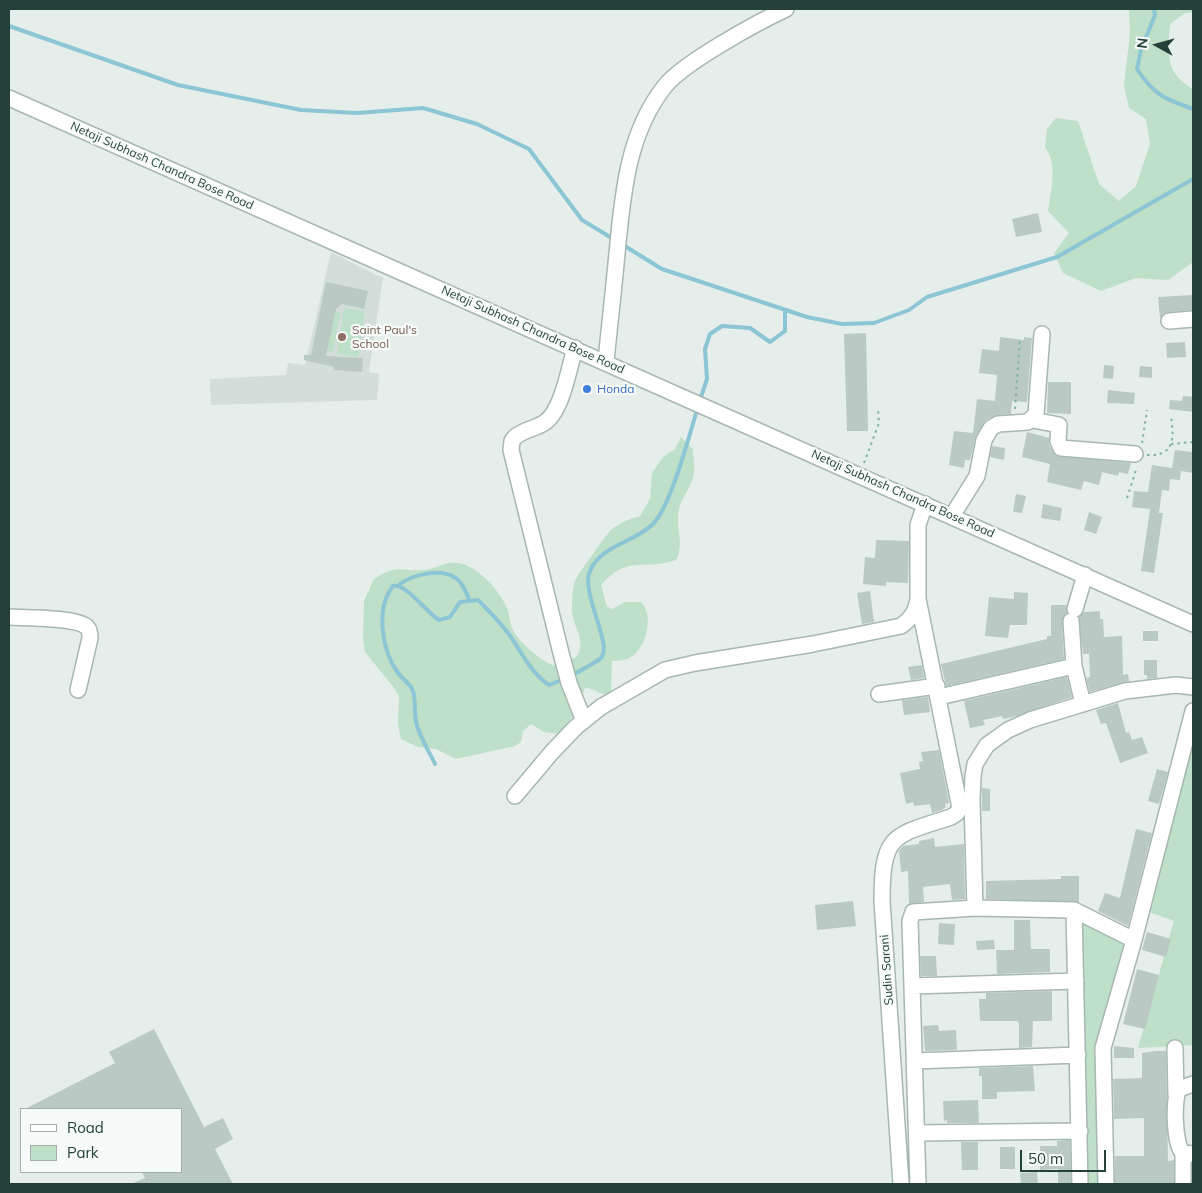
<!DOCTYPE html>
<html>
<head>
<meta charset="utf-8">
<style>
  body { margin:0 }
  #map { position:relative; width:1202px; height:1193px; overflow:hidden; background:#e5eeea; font-family:Mulish,sans-serif }
  canvas { display:block }
  .frame { position:absolute; inset:0; border:10px solid #23413a; pointer-events:none }
  .legend { position:absolute; left:20px; top:1108px; width:162px; height:65px; box-sizing:border-box; background:#f6faf8; border:1px solid #a2b0ac; margin:0; padding:6px 9px; list-style:none; font-size:15px; color:#23413a }
  .legend li { display:flex; align-items:center; gap:10px; height:25px }
  .legend b { width:25px; border:1px solid #a2b0ac }
  .north { position:absolute; left:1132px; top:20px; width:50px; height:50px; -webkit-text-stroke:4px #f6faf8; paint-order:stroke; rotate:277deg; font-size:14px; font-weight:700; line-height:20px; text-align:center; color:#23413a }
  .north::after { content:''; display:block; margin:auto; width:18px; height:22px; background:#23413a; clip-path:polygon(50% 0,100% 100%,50% 72%,0 100%) }
  .scale { position:absolute; left:1020px; top:1150px; width:86px; height:22px; box-sizing:border-box; border:2px solid #23413a; border-top:0; padding-left:6px; font-size:15px; line-height:18px; white-space:nowrap; color:#23413a; -webkit-text-stroke:4px #f6faf8; paint-order:stroke }
</style>
</head>
<body>
<div id="map">
<canvas width="1202" height="1193"></canvas>
<div class="frame"></div>
<ul class="legend">
<li><b style="height:6px;background:#fff"></b>Road</li>
<li><b style="height:14px;background:#bedfc8"></b>Park</li>
</ul>
<div class="north">N</div>
<div class="scale">50 m</div>
</div>
<script>
const ctx = document.querySelector('canvas').getContext('2d');
ctx.lineJoin = 'round';
function paint(path, color) { ctx.fillStyle = color; ctx.fill(path, 'evenodd'); }
function strokePath(path, color, width, dash) { ctx.strokeStyle = color; ctx.lineWidth = width; ctx.lineCap = dash ? 'butt' : 'round'; ctx.setLineDash(dash || []); ctx.stroke(path); }
function write(font, color, halo, rows, align = 'center') {
  ctx.font = font + ' Mulish,sans-serif'; ctx.lineWidth = 4.5; ctx.setLineDash([]); ctx.textBaseline = 'middle'; ctx.strokeStyle = halo; ctx.fillStyle = color; for (const [text, x, y, turn = 0] of rows) {
    ctx.save(); ctx.translate(x, y); ctx.rotate((+turn || 0) * Math.PI / 180); ctx.textAlign = isNaN(turn) ? turn : align; if (halo) ctx.strokeText(text, 0, 0); ctx.fillText(text, 0, 0); ctx.restore();
  }
}
paint(new Path2D(`
  M331 252 383 278 369 372 379 374 377 400 211 405 210 379 286 375 288 363 305 365Z`), '#d3deda');
paint(new Path2D(`
  M1129 9H1193V12L1185 13 1170 24C1167 53 1165 73 1193 89V262L1168 280 1136 278 1101 291 1063 273 1054 253 1069 233 1048 211C1051 191 1058 164 1045 147L1047 129 1056 118 1078 121 1099 184 1119 201 1136 186 1150 144 1146 119 1129 108 1124 86 1130 33Z
  M344 308 365 311 358 357 337 354Z
  M335 311 341 312 333 352 327 350Z
  M681 437 693 449C693 457 695 466 694 473 692 488 678 500 678 517 677 532 684 546 676 560 644 571 628 554 601 585L607 607 612 609 625 602H641C654 615 647 647 631 657 627 660 617 661 612 661L611 694C601 697 595 688 585 688L573 716 560 734 544 732 531 724 523 731 521 742 515 746 456 759 436 749 418 747 401 739 398 724 399 697 395 689 365 652 363 640 364 601 374 579C399 563 399 572 424 570 436 569 445 561 458 563 477 565 500 591 507 608 510 616 510 627 515 634 521 643 542 662 553 665 562 663 578 661 580 649 583 636 573 625 572 612 572 603 572 590 575 581 576 577 608 532 612 529 621 522 630 519 640 516L650 499 652 473 663 457 675 449Z
  M1193 744V1045L1138 1048 1174 921 1149 912Z
  M1074 910 1134 940 1103 1048 1106 1184H1080Z`), '#bedfc8');
strokePath(new Path2D(`
  M1154 9 1155 15 1141 50 1137 69C1154 95 1165 99 1193 109
  M9 26 178 85 301 110 357 113 423 108 477 124 529 149 582 220 615 240
  M623 245 662 269 807 317 842 324 874 323 909 310 927 297 1057 257 1193 179
  M700 400 707 379 705 349 710 334 722 326 750 328 770 342 785 331V310
  M399 585C411 575 439 568 454 577 462 581 466 592 469 599
  M570 676C580 671 591 665 600 659 615 647 580 594 590 571 601 545 634 543 653 524 672 504 689 435 698 407
  M435 764C429 751 419 736 416 722 414 712 416 701 413 691 410 683 403 680 398 673 382 651 375 609 393 586 406 583 426 612 439 620L450 617 460 602 478 600C488 610 499 621 508 633 522 652 529 671 549 685L564 679`), '#8cc5d4', 4);
paint(new Path2D(`
  M1038 213 1042 232 1016 237 1012 219Z
  M326 282 368 291 364 309 342 304 336 309 326 356 363 358 362 372 334 370V367L304 360V355H311Z
  M1192 295 1193 310 1168 312 1160 318 1158 297Z
  M866 333 868 431H847L844 334Z
  M1000 337 1024 340V337L1032 338 1027 402 1012 401 1011 414 997 415 986 420 976 436 970 460H965L964 468 949 465 954 431 973 433 977 399 995 401 997 375 979 373 982 349 999 351Z
  M1185 342 1186 357 1167 358 1166 343Z
  M1104 365 1114 366 1113 379 1103 378Z
  M1140 366 1152 367V378L1139 377Z
  M1048 382H1071V414L1047 413Z
  M1108 390 1135 393 1134 404 1107 403Z
  M1183 396 1193 397V412L1169 409 1170 400 1182 401Z
  M1027 432 1049 438V445L1056 456 1131 463 1128 474 1119 472 1118 476 1102 472 1099 485 1084 481 1081 490 1047 482 1050 464 1022 457Z
  M992 446 1005 448 1004 460 990 457Z
  M1175 450 1193 452V473L1181 471 1180 480 1170 479 1169 491 1162 490 1159 513H1163L1154 573 1141 571 1150 509 1132 507 1134 491 1148 492 1152 465 1172 468Z
  M1016 494 1026 496 1022 513 1013 512Z
  M1043 504 1062 508 1060 521 1041 518Z
  M1089 512 1102 517 1096 534 1084 530Z
  M876 540 909 541 908 583 886 582V586L863 584 865 557 875 558Z
  M870 591 874 622 862 624 857 593Z
  M1014 592 1028 593 1027 625H1010L1008 638 985 636 989 597 1014 599Z
  M1051 605H1066L1067 613 1062 622 1064 659 946 686 941 664 1047 639V636H1051Z
  M1100 611V619H1103L1104 637 1122 636 1123 675 1128 674 1129 681 1090 692 1086 678 1090 677 1089 654H1083L1079 617 1084 612Z
  M1143 631H1158V641H1143Z
  M1144 660H1157V678L1147 679V675H1144Z
  M922 665 924 678 911 680 908 667Z
  M1067 677 1072 697 1017 716 1003 719 1002 716 983 720 985 725 970 728 964 701Z
  M928 697 930 712 904 715 902 700Z
  M1118 703 1126 733 1129 732 1132 740 1142 737 1148 753 1120 763 1106 723 1101 724 1096 710Z
  M939 750 949 803 945 804 946 807 942 810 932 813 930 804 914 806 913 802 906 804 900 773 920 769 919 762 923 761 921 752Z
  M1157 769 1168 772 1159 804 1148 801Z
  M982 788 990 789V811H982Z
  M1136 829 1152 833 1128 926 1098 911 1105 893 1120 898Z
  M934 838 935 847 964 844 965 899 952 900 950 884 923 887 924 902 909 904 908 871 901 872 899 851 903 846 919 844V841Z
  M1061 876H1079V902L986 899V881L1061 879Z
  M853 901 856 926 817 930 815 905Z
  M1014 920H1030L1031 949H1050V972L997 974 996 950H1014Z
  M939 923 955 924 954 945 938 944Z
  M1147 932 1171 939 1166 957 1142 950Z
  M994 940 995 949 977 950 976 941Z
  M920 956H936L937 976H921Z
  M1137 969 1159 975 1145 1029 1123 1024Z
  M1052 991V1021H1033L1032 1047 1019 1048V1023L1017 1021H980L979 999H986V993Z
  M938 1025 939 1031 956 1030 957 1050 925 1051 923 1026Z
  M154 1029 204 1127 223 1118 233 1139 215 1149 233 1184H131L145 1178 142 1172H181V1109H25L115 1063 109 1052Z
  M1114 1046 1134 1048V1058H1114Z
  M1156 1051H1166L1168 1161 1174 1160V1184H1115V1156H1144V1118L1114 1119 1113 1079 1142 1078V1053Z
  M1033 1066 1035 1091 997 1092V1099H982V1076H979V1068Z
  M978 1100 979 1123H947V1120L944 1121 943 1101Z
  M1070 1140 1071 1184H1058V1169L1040 1170V1146H1057V1141Z
  M961 1142H978V1170H962Z
  M1000 1147H1015V1169H1000Z
  M1037 1172 1038 1184H1021L1020 1173Z`), '#bac9c4');
const minor = new Path2D(`
  M9 98 1193 624
  M1169 321 1193 319
  M575 348C569 368 562 412 544 423 534 429 523 430 515 437L512 441 511 450 561 653 569 683 584 721
  M606 362C609 329 613 296 616 264 622 203 625 136 665 86 683 63 758 22 786 9
  M1033 420 1059 425 1058 441 1061 448 1135 454
  M952 516 977 476 984 440 991 428 998 424 1028 422 1036 414 1042 334
  M1075 609 1085 575
  M9 617C25 618 76 617 87 627 90 630 90 634 90 638L78 690
  M1071 621 1074 666 1083 704
  M879 694 937 686
  M939 697 1074 666
  M515 796 552 752 576 727 601 707 665 670 695 663 813 644 901 626C912 618 916 611 918 599
  M975 908 972 800 973 776 975 764 987 745 1008 730 1030 720 1125 691 1176 685 1193 687
  M1074 910 1080 1184
  M912 986 1076 981
  M1175 1048 1176 1095
  M915 1061 1078 1055
  M1193 1084 1179 1089C1173 1099 1174 1145 1183 1153L1193 1154
  M917 1133 1080 1131
  M901 1184 882 901C882 833 893 836 951 817L957 813 960 808 918 599V525L925 504
  M918 1184 910 921 913 912 975 908 1074 910 1134 940
  M1106 1184 1103 1048 1134 940 1193 711
  M1183 1184V1153`);
strokePath(minor, '#a7b7b2', 18);
strokePath(new Path2D(`
  M1015 409 1020 338
  M1142 443 1147 410
  M1171 444 1193 442
  M1147 455H1158L1169 449 1173 436 1171 415
  M864 463 879 423 878 408
  M1127 498 1137 467`), '#85b2a6', 2, [2.5, 4]);
strokePath(minor, '#fff', 15);
for (const [x, y, r, color] of [
  [342,337,5,"#8d6e63"],
  [587,389,5,"#3f7fe0"]
]) { const dot = new Path2D(); dot.arc(x, y, r, 0, 2 * Math.PI); ctx.fillStyle = color; ctx.fill(dot); strokePath(dot, '#f6faf8', 2); }
write('12px', '#23413a', '#f6faf8', [
  ["Netaji Subhash Chandra Bose Road",162,166,24],
  ["Netaji Subhash Chandra Bose Road",533,330,24],
  ["Netaji Subhash Chandra Bose Road",903,494,24],
  ["Sudin Sarani",887,970,-94]
]);
write('12px', '#785e54', '#f6faf8', [
  ["Saint Paul's",352,330],
  ["School",352,344]
], 'left');
write('12px', '#366cbe', '#f6faf8', [
  ["Honda",597,389]
], 'left');
</script>
</body>
</html>
